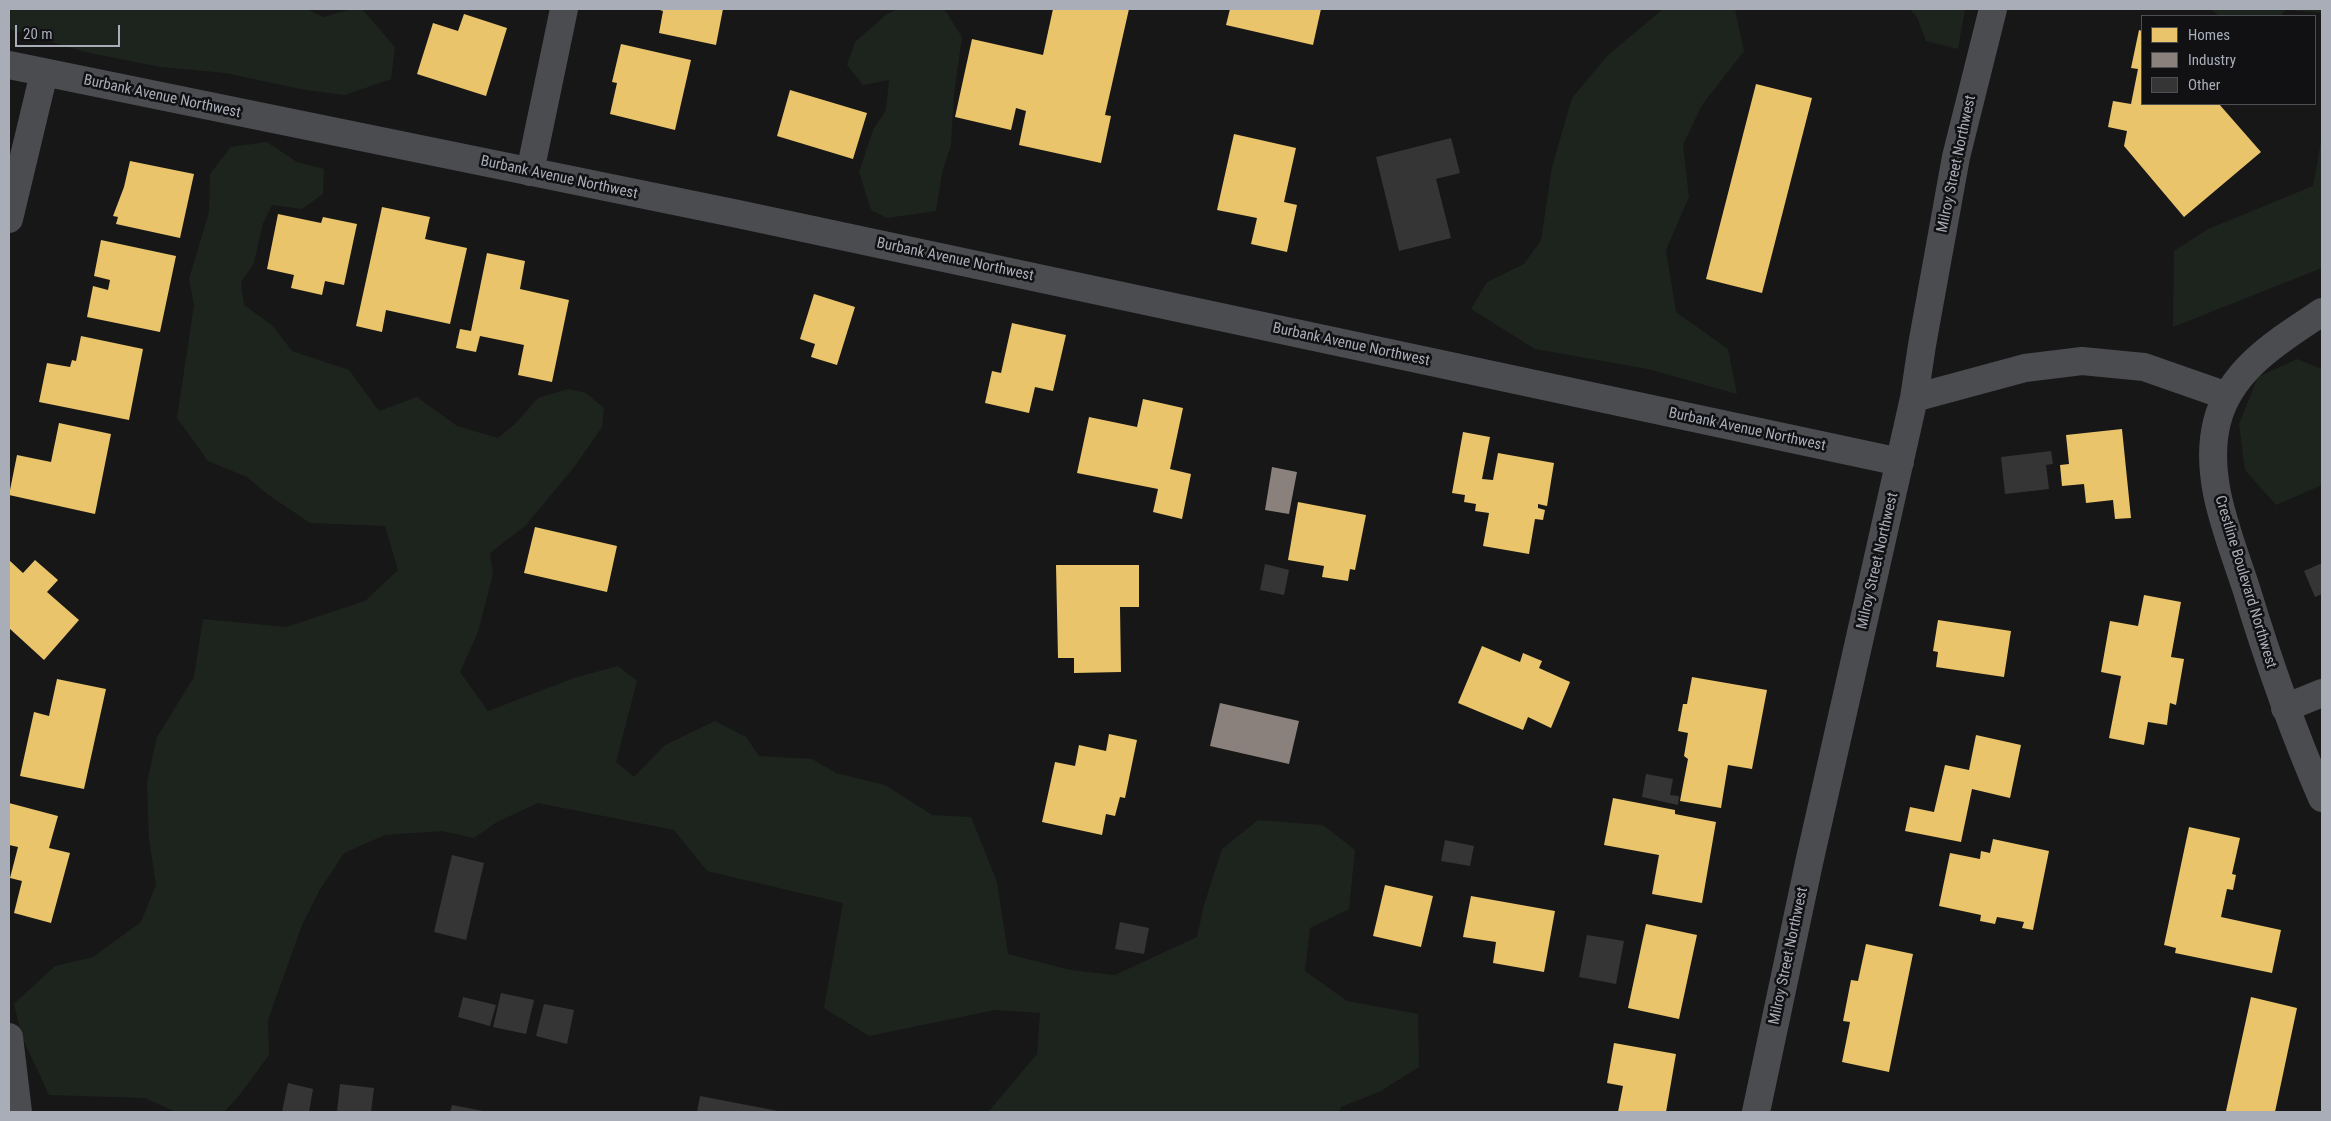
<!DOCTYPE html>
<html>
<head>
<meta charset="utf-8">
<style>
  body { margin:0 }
  #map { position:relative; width:2331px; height:1121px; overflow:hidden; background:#171717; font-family:"Roboto Condensed",sans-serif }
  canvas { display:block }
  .frame { position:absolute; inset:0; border:10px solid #a8adb8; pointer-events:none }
  .legend { position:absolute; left:2141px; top:15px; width:175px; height:90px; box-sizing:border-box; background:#111113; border:1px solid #4d4f55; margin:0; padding:6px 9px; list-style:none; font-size:15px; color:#a8adb8 }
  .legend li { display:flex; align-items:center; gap:10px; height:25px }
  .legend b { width:25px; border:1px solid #4d4f55 }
  .scale { position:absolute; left:15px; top:25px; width:105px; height:22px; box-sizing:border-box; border:2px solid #a8adb8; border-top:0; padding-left:6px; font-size:15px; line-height:18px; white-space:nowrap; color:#a8adb8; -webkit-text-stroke:4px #111113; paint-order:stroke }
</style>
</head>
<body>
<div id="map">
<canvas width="2331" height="1121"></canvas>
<div class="frame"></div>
<ul class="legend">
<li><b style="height:14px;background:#e9c46a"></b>Homes</li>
<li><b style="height:14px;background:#8a817c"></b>Industry</li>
<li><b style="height:14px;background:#353536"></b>Other</li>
</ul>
<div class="scale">20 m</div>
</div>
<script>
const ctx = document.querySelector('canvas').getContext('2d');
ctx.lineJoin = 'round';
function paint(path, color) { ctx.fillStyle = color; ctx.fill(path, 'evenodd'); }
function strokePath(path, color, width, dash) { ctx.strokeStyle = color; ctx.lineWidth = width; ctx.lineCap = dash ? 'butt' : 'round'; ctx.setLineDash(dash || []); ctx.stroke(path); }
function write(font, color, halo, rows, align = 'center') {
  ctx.font = font + ' "Roboto Condensed",sans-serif'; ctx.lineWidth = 5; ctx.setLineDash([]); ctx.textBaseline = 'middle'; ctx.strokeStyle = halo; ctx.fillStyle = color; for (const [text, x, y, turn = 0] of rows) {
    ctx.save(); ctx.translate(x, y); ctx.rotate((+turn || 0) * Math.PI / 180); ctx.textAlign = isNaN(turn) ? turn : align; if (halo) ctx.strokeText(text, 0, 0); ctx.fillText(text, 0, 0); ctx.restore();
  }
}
paint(new Path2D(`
  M9 9H307L323 17 352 9H362L395 47 391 79 345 95 305 90 225 73 160 67 85 52 9 29Z
  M898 9H942L947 13 962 37 954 94 951 145 942 173 936 211 887 218 871 210 859 172 873 130 886 110 889 80 863 85 847 65 855 42 887 14Z
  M1663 9H1735L1744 51 1702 105 1683 145 1689 197 1666 250 1676 312 1728 349 1737 394 1648 369 1535 349 1471 309 1487 282 1524 264 1541 240 1552 167 1572 98 1608 55Z
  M1910 9H1965L1958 49 1926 41 1917 17Z
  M2211 9H2322V13L2286 10 2280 16H2219Z
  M2322 136V268L2173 327 2174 251 2208 229 2313 186Z
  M267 142 297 162 324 169 323 194 302 209 272 205 263 223 254 263 241 282 244 305 272 325 292 351 349 370 379 411 417 397 457 426 498 438 515 424 538 398 568 389 586 393 604 408 602 427 575 466 525 526 490 553 493 574 478 632 460 672 488 711 574 678 618 666 637 681 616 762 634 777 665 745 715 721 746 737 759 756 812 759 836 773 885 785 932 815 971 817 997 882 1008 954 1070 970 1115 975 1197 937 1204 905 1222 849 1258 820 1323 825 1355 850 1349 909 1310 928 1305 971 1347 1001 1418 1014 1419 1067 1381 1091 1341 1107 1339 1112H988L1037 1054 1040 1013 995 1010 869 1036 824 1008 843 903 707 871 674 830 538 803 497 822 474 838 442 831 385 835 344 853 319 891 302 925 268 1020 269 1055 238 1097 224 1112H176L145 1098 49 1095 22 1037 14 1004 55 966 93 957 141 922 156 885 149 839 147 782 157 737 194 677 203 619 286 627 365 601 398 570 385 526 310 523 270 496 247 477 208 461 177 418 194 305 189 279 209 212 210 174 231 147Z
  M2297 359 2322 369V485L2276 505 2245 470 2239 424 2258 377Z`), '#1d241e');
paint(new Path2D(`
  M656 9H723L716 45 659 33 663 11Z
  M1053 9H1129L1105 115 1111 116 1101 163 1019 145 1026 111 1016 108 1011 130 955 117 972 39 1043 55Z
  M1230 9H1321L1313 45 1226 25Z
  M464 14 507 28 486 96 417 74 433 23 458 31Z
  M2139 30 2142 31V104H2219L2261 152 2184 217 2124 146 2127 131 2108 127 2113 101 2131 104 2138 69 2131 68Z
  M621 44 691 60 675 130 610 114 617 83 612 82Z
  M1756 84 1812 98 1762 293 1706 279Z
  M790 90 867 113 853 159 777 136Z
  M1234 134 1296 148 1284 202 1297 205 1287 252 1251 244 1257 218 1217 210Z
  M130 161 194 174 180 238 116 224 118 217 113 216 124 187Z
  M382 207 430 217 425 239 467 248 450 324 386 310 382 332 356 326Z
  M278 214 321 223 323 217 357 224 344 285 325 281 322 295 291 288 294 275 267 269Z
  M101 240 176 256 160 332 87 317 93 286 108 290 110 280 94 276Z
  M487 253 525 261 520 289 569 300 552 382 518 375 524 345 480 336 476 352 456 348 460 329 471 331Z
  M814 294 855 307 837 365 811 357 815 344 800 339Z
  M1012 323 1066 335 1053 391 1035 387 1029 413 985 403 992 371 1001 373Z
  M81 336 143 349 129 420 39 402 47 363 70 367 72 360 76 361Z
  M1143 399 1183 408 1170 469 1191 474 1182 519 1153 512 1158 489 1077 473 1089 417 1137 427Z
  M59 423 111 434 95 514 9 495 17 455 51 462Z
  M2122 429 2131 518 2115 519 2113 500 2086 503 2084 484 2062 486 2060 465 2069 464 2066 435Z
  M1463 432 1490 437 1482 479 1493 480 1498 453 1554 463 1547 506 1538 504V508L1545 510 1543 520 1535 519 1529 554 1483 546 1489 513 1475 511 1476 504 1464 502 1465 495 1452 493Z
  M1298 502 1366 515 1355 570 1350 569 1348 581 1322 577 1324 566 1288 560Z
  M535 527 617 546 607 592 524 573Z
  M9 560 23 573 35 560 58 580 47 592 79 620 44 660 9 628Z
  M1056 565H1139V607H1120L1121 672 1074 673V658H1058Z
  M2144 595 2181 602 2171 657 2184 659 2176 705 2170 703 2167 725 2148 722 2144 745 2109 738 2121 676 2101 672 2110 621 2138 626Z
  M1938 620 2011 631 2004 677 1936 667 1938 652 1933 651Z
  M1482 646 1520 662 1523 653 1542 661 1539 668 1570 682 1551 728 1528 717 1523 730 1458 703Z
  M1692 677 1767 690 1752 769 1728 765 1721 808 1680 801 1688 759 1684 756 1688 733 1678 731 1683 704H1687Z
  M57 679 106 689 84 789 20 776 34 712 49 716Z
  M1109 734 1137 740 1125 798 1120 797 1115 816 1106 814 1102 835 1042 822 1055 762 1075 766 1079 745 1106 751Z
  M1976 735 2021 745 2010 798 1972 789 1961 842 1905 831 1910 807 1934 812 1945 765 1969 770Z
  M1613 798 1675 810V814L1716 822 1702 903 1652 894 1659 855 1604 845Z
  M9 803 58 816 49 848 70 853 51 923 14 913 22 881 10 878 18 847 9 845Z
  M2189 827 2240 838 2232 874 2236 875 2233 890 2227 889 2221 917 2281 930 2272 973 2175 953 2176 948 2164 945Z
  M1993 839 2049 851 2033 930 2022 928 2024 922 1997 917 1995 924 1980 921 1981 915 1939 906 1950 853 1980 859 1981 851 1990 853Z
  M1385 885 1433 896 1421 947 1373 936Z
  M1471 896 1555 911 1544 972 1493 963 1496 942 1463 937Z
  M1646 924 1697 935 1679 1019 1628 1008Z
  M1866 944 1913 954 1889 1072 1842 1062 1850 1022 1843 1021 1851 980 1858 981Z
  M2251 997 2297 1008 2275 1112 2226 1111Z
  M1614 1043 1676 1054 1666 1112H1618L1623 1086 1607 1083Z`), '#e9c46a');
paint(new Path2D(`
  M1272 467 1297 472 1289 514 1265 510Z
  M1220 703 1299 721 1289 764 1210 746Z`), '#8a817c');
paint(new Path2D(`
  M1451 138 1460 173 1436 179 1451 238 1399 251 1376 157Z
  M2051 451 2053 464 2046 465 2049 489 2005 494 2001 457Z
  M2322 563V594L2315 597 2304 571Z
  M1265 564 1289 570 1284 595 1260 590Z
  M1646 774 1673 779 1670 795 1679 796 1678 805 1642 797Z
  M1445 840 1474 846 1470 866 1441 861Z
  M452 855 484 863 466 940 434 932Z
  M1120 922 1149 928 1144 954 1115 949Z
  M1587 935 1624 941 1616 984 1579 977Z
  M501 993 534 1000 526 1034 493 1027Z
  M463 997 496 1005 490 1026 458 1017Z
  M544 1004 574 1010 567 1044 536 1036Z
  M288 1083 313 1089 309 1112H282Z
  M340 1084 374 1088 371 1112H337Z
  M700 1096 778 1111V1112H697Z
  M452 1105 483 1111 482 1112H450Z`), '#353536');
strokePath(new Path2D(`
  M9 65 738 214 1900 462
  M530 172 564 9
  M9 219 44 73
  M2322 312C2280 340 2230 369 2217 422 2203 477 2229 536 2246 588 2268 660 2292 729 2322 798
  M1914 398 2025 368 2082 361 2144 367 2227 396
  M2285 708 2322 693
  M9 1037 18 1112
  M1756 1112 1809 863 1914 398 1922 345 1956 157 1993 9`), '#4b4c50', 28);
write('15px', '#a8adb8', '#111113', [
  ["Burbank Avenue Northwest",162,97,12],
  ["Milroy Street Northwest",1957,164,-78],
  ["Burbank Avenue Northwest",559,178,12],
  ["Burbank Avenue Northwest",955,260,12],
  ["Burbank Avenue Northwest",1351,345,12],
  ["Burbank Avenue Northwest",1747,430,12],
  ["Milroy Street Northwest",1878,561,-77],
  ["Crestline Boulevard Northwest",2245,582,73],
  ["Milroy Street Northwest",1789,956,-78]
]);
</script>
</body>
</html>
